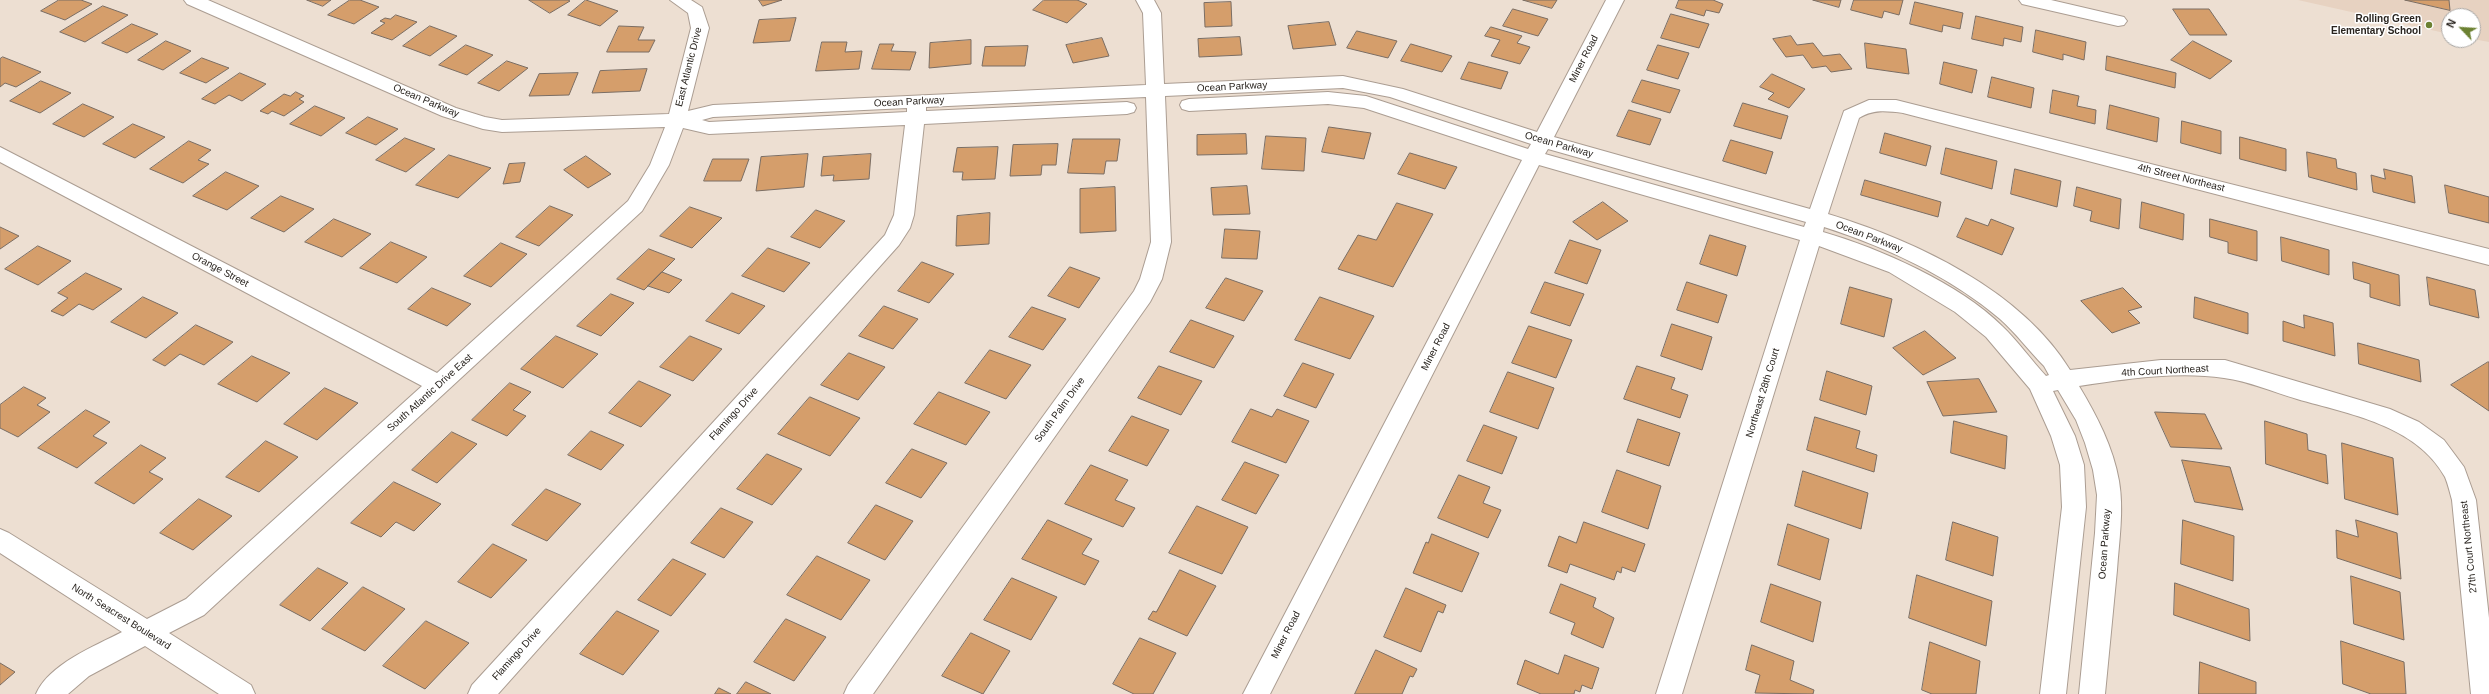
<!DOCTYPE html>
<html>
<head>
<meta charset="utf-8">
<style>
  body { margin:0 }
  #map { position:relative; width:2489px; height:694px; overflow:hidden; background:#eddfd2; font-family:Arial,sans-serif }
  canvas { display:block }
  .north { position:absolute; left:2441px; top:8px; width:40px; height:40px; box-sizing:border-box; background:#fff; border:1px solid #a9a7a5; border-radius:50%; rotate:295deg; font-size:11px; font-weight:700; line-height:16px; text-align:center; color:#29241f }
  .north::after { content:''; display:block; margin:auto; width:14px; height:18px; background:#6c8132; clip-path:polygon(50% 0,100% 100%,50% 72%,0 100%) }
</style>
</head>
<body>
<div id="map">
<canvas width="2489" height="694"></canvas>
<div class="north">N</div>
</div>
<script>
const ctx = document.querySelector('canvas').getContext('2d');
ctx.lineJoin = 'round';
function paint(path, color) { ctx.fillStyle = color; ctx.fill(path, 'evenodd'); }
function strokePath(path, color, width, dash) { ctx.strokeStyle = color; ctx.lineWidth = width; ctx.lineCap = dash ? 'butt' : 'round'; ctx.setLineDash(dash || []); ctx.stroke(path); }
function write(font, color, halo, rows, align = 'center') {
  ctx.font = font + ' Arial,sans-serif'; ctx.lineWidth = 3; ctx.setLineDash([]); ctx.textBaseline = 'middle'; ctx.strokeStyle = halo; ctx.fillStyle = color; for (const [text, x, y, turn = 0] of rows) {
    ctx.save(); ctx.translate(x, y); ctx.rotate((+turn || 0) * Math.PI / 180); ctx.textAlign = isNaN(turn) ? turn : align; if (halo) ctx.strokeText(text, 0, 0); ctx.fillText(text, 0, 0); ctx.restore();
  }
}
paint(new Path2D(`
  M2298 0H2489V42L2473 39V16H2449V34Z`), '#e7d2c1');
const building = new Path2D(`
  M59 0H81L92 4 65 20 41 11Z
  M307 0H331L323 6Z
  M350 0H360L379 7 354 24 328 15Z
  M529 0H568L570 1 550 13Z
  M586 0 618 11 600 26 568 15Z
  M759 0H782L763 6Z
  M1044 0H1077L1087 4 1067 23 1033 10Z
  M1523 0H1557L1552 8Z
  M1679 0H1713L1723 4 1719 13 1706 10 1704 16 1676 8Z
  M1813 0H1841L1839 7Z
  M1854 0H1903L1899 15 1884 11 1882 18 1851 10Z
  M2405 0H2449L2450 10Z
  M1231 2 1232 26 1205 27 1204 3Z
  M1915 2 1963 13 1960 29 1943 25 1942 32 1910 24Z
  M103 6 128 15 85 42 60 32Z
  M1513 9 1548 19 1538 36 1503 26Z
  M2173 9H2209L2227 35H2190Z
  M1671 14 1709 24 1699 48 1661 38Z
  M396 15 417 22 392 40 371 33 385 23 380 21 385 18 390 19Z
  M1976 16 2023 27 2021 42 2004 38 2003 46 1972 39Z
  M796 18 790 41 753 43 759 20Z
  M1329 22 1336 45 1293 49 1288 26Z
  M132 24 158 34 127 53 102 43Z
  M430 26 457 36 430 56 403 46Z
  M619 26 644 27 638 40H655L649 52H607Z
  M1491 27 1522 36 1517 43 1530 47 1520 64 1491 56 1500 40 1485 36Z
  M2036 30 2086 42 2084 60 2063 54V60L2033 52Z
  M1357 31 1397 41 1388 58 1347 48Z
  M1791 36 1797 45 1813 43 1823 56 1840 54 1852 69 1831 72 1826 66 1812 68 1803 55 1786 57 1773 39Z
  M1240 37 1242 55 1199 57 1198 39Z
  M1102 38 1109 56 1073 63 1066 45Z
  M971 40V64L929 68 930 43Z
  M166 41 191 51 163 70 138 60Z
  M2193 41 2232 61 2210 79 2171 60Z
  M822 42H847L845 52 862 51 859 69 816 71Z
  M1865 43 1906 49 1909 74 1867 68Z
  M880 44H894L891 51 916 52 910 70 872 69Z
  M1411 44 1452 56 1442 72 1401 61Z
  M466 45 493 55 467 75 439 65Z
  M1658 45 1689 53 1678 79 1647 70Z
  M1028 46 1025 66H982L985 47Z
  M2107 56 2176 73 2175 88 2106 70Z
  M3 57 41 72 16 87 5 83 0 87V59Z
  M202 58 229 68 206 83 180 73Z
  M507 61 528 68 499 91 478 83Z
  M1469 62 1508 72 1501 89 1461 79Z
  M1944 62 1977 70 1972 93 1940 84Z
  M647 69 640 91 592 93 600 71Z
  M240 73 266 84 242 101 229 95 215 104 202 99Z
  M578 73 569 95 529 96 539 74Z
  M1772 74 1805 89 1789 108 1768 99 1774 93 1760 87Z
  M1992 77 2034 88 2031 108 1988 97Z
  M1642 80 1680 90 1670 113 1632 102Z
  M41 81 71 93 40 113 10 101Z
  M2053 90 2079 96 2077 106 2096 110 2095 124 2050 113Z
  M296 92 304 96 299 99 304 102 284 116 272 111 268 114 260 111 284 94 290 96Z
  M1743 103 1788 116 1781 139 1734 126Z
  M83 104 114 117 84 137 53 124Z
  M2110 105 2159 118 2157 142 2107 129Z
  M315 106 345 118 321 136 290 124Z
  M1629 110 1661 119 1650 145 1617 136Z
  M368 117 398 129 376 145 346 133Z
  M2182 121 2221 131V154L2181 143Z
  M133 124 165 137 135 158 103 144Z
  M1329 127 1371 133 1364 159 1322 152Z
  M1885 133 1931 146 1926 166 1880 153Z
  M1246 134 1247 154 1197 155V135Z
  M1266 136 1306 138 1304 171 1262 169Z
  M2240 137 2286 149V171L2240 159Z
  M405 138 435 149 406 172 376 160Z
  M1073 139H1120L1117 161H1106L1104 174 1068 173Z
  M1731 140 1773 152 1766 174 1723 161Z
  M189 141 211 150 198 160 209 164 183 183 150 169Z
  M1058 144 1056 165H1042L1041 175 1010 176 1013 145Z
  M998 147 995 179 962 180 963 172H953L957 148Z
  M1946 148 1997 161 1992 189 1941 174Z
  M2307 152 2336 159 2337 168 2356 173 2357 190 2309 177Z
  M1410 153 1457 167 1445 189 1398 174Z
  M808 154 804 187 756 191 761 157Z
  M871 154 869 179 833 181 834 175 821 176 823 157Z
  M449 155 491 168 458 198 416 185Z
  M586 156 611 174 588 188 564 170Z
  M713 159H749L741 181H704Z
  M525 163 520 182 503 184 509 164Z
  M2015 169 2061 181 2057 207 2011 194Z
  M2384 169 2412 176 2415 203 2373 192 2371 175 2385 179Z
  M226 172 259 186 227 210 193 196Z
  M1865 180 1941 202 1938 217 1861 195Z
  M2445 185 2489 197V223L2449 213Z
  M1247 186 1250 214 1213 215 1211 188Z
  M1115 187 1116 231 1080 233V189Z
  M2077 187 2121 199 2119 229 2090 221 2092 211 2074 206Z
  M281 196 314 209 284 232 251 218Z
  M1603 202 1628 221 1597 240 1573 222Z
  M2142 202 2184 214 2183 240 2140 228Z
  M1397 203 1433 214 1393 287 1338 269 1358 235 1376 240Z
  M550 206 573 215 539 246 516 237Z
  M690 207 722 218 692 248 660 236Z
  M816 210 845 221 820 248 791 237Z
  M990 213 989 244 956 246 957 216Z
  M1966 218 1988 226 1991 219 2014 228 2002 255 1957 237Z
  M334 219 371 234 342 257 305 242Z
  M2210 219 2257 231V261L2228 253V242L2210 237Z
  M0 227 19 236 0 249Z
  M1225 229 1260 231 1257 259 1222 258Z
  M1710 235 1746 246 1737 276 1700 264Z
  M2281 237 2329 250V275L2282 261Z
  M1570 240 1601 250 1587 284 1555 273Z
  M391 242 427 257 397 283 360 268Z
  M501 243 527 254 491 287 464 276Z
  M38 246 71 261 38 285 5 269Z
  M768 248 810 263 784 292 742 276Z
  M649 249 675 259 644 290 617 279Z
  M922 262 954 274 929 303 898 291Z
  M2353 262 2399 275 2400 306 2370 297V284L2354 279Z
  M1070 267 1100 278 1079 308 1048 296Z
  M662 272 682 280 669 293 648 286Z
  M86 273 122 289 93 310 79 304 63 316 51 311 68 298 58 293Z
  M2427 277 2475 290 2479 318 2430 305Z
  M1226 278 1263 291 1244 321 1206 308Z
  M1545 282 1584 294 1570 326 1531 313Z
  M1687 282 1727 295 1718 323 1677 310Z
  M1850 287 1892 299 1884 337 1841 324Z
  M432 288 471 304 447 326 408 309Z
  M2123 288 2142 307 2128 311 2140 323 2112 333 2081 301Z
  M732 293 765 306 739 334 706 321Z
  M611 294 634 303 601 336 577 326Z
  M143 297 178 313 146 338 111 322Z
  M1320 297 1374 316 1350 359 1295 340Z
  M2195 297 2248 313V334L2194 318Z
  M884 306 918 319 893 349 859 336Z
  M1032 307 1066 319 1043 350 1009 337Z
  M2304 315 2333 323 2335 356 2283 341V321L2304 328Z
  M1191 320 1234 336 1214 368 1170 352Z
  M1672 324 1712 337 1702 370 1661 356Z
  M196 325 233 342 204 365 180 354 165 366 153 360Z
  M1529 326 1572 340 1556 378 1512 363Z
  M1925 331 1956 358 1923 375 1893 348Z
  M556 336 598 354 563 388 521 369Z
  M690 336 722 349 693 381 660 367Z
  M2358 343 2419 360 2421 382 2359 364Z
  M990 350 1031 365 1006 399 965 383Z
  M849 353 885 367 858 400 821 385Z
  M252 356 290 373 257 402 218 384Z
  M2488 362H2489V411L2451 385Z
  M1303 363 1334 374 1316 408 1284 396Z
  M1159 366 1202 381 1181 415 1138 398Z
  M1637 366 1675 378 1671 389 1688 395 1680 418 1624 399Z
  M1827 371 1872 386 1866 415 1820 400Z
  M1508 372 1554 388 1538 429 1490 412Z
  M1979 379 1997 412 1943 416 1927 382Z
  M639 381 671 395 641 427 609 413Z
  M510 383 531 392 513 410 526 416 507 436 472 420Z
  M24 387 46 398 37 405 50 412 18 437 0 428V405Z
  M325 388 358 403 317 440 284 424Z
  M939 392 990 412 966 445 914 424Z
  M810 397 860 418 830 456 778 434Z
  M1251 409 1272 417 1277 409 1309 421 1286 463 1232 442Z
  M86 410 110 422 93 436 107 443 77 468 38 448Z
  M2155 412 2205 414 2222 449 2171 447Z
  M1132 416 1169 430 1147 466 1109 451Z
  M1815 417 1860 431 1856 448 1877 455 1874 472 1807 450Z
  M1638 419 1680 433 1669 466 1627 452Z
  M1954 421 2007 436 2005 469 1951 453Z
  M2265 421 2307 434 2308 450 2326 455 2328 484 2266 464Z
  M1484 425 1517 437 1502 474 1467 461Z
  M591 431 624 445 601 470 568 455Z
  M452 432 477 444 437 483 412 470Z
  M266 441 298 457 259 492 226 477Z
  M2342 443 2393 458 2398 515 2345 499Z
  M141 445 166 458 149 472 163 479 134 504 95 483Z
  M912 449 947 463 921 498 886 483Z
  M767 454 802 469 772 505 737 489Z
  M2182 460 2230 467 2243 510 2195 502Z
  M1245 462 1279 475 1256 514 1222 500Z
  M1091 465 1128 480 1115 500 1135 508 1123 527 1065 504Z
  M1617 470 1661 486 1648 529 1602 512Z
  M1803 471 1868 493 1861 529 1795 506Z
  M1459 475 1490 487 1483 503 1501 510 1488 538 1438 518Z
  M394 482 441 504 414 531 396 522 381 537 351 523Z
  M546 489 581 504 547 541 512 525Z
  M199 499 232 516 193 550 160 533Z
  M876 505 913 521 885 560 848 543Z
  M1197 506 1248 527 1222 574 1169 553Z
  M721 508 753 522 724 558 691 543Z
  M1048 520 1092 539 1082 554 1099 561 1085 585 1022 559Z
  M2183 520 2234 536 2233 581 2181 564Z
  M2356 520 2397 533 2401 579 2337 558 2336 530 2358 537Z
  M1584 522 1645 544 1635 572 1622 567 1621 573 1617 571 1614 580 1570 564 1567 573 1548 566 1559 536 1576 543Z
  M1953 522 1998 537 1993 576 1946 560Z
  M1788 524 1829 539 1820 580 1778 565Z
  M1432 534 1479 553 1462 592 1413 573 1426 542 1428 543Z
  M493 544 527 560 491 598 458 582Z
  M817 556 870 580 841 620 787 595Z
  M673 559 706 574 671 616 638 600Z
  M318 568 348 583 310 621 280 605Z
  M1180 570 1216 586 1187 636 1148 619 1153 611 1156 612Z
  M1917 575 1992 601 1986 646 1909 618Z
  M2351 576 2400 592 2404 640 2354 624Z
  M1012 578 1057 597 1031 640 984 620Z
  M2175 583 2249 609 2250 641 2174 615Z
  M1561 584 1596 598 1593 607 1614 618 1603 648 1571 634 1575 623 1550 613Z
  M1771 584 1821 602 1813 642 1761 622Z
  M363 587 405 609 365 651 322 629Z
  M1406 588 1446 605 1443 613 1438 611 1421 652 1384 637Z
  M617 611 659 631 623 675 580 654Z
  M786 619 826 637 794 681 754 662Z
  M426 621 469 643 425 689 383 666Z
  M971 633 1010 651 983 694 942 676Z
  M1140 638 1176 653 1153 694H1134L1113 684Z
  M2341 641 2404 662 2406 694H2371L2343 684Z
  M1930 642 1980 661 1976 694H1932L1922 690Z
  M1752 645 1794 661 1790 680 1814 690 1813 694 1755 693 1760 675 1746 670Z
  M1376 650 1417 669 1413 677 1410 676 1402 694H1355Z
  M1565 655 1599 668 1592 689 1582 685 1580 692 1575 690 1574 694H1541L1517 684 1525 660 1558 674Z
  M2200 662 2256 682V694H2199Z
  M0 663 15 672 0 685Z
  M746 682 771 694H737Z
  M719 688 731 694H715Z`);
paint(building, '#d59e6b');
strokePath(building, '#7a6d63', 1);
const minor = new Path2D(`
  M184 0H208L456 108 485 117 502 120 669 114 691 28 688 13 670 0H691L702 7 709 28 688 111 713 105 1146 85 1143 13 1136 0H1154L1161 13 1164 84 1343 76 1403 89 1537 132 1606 0H1624L1554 137 1810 209 1844 111 1869 100H1896L2489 249V265L1903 113C1887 111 1873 109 1859 118L1828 214C1916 241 2021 290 2070 370L2161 360H2225L2390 409 2419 422 2444 440 2464 467 2476 500 2489 618V694H2471L2452 500C2450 493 2448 484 2445 477 2416 425 2349 414 2297 399 2273 392 2248 381 2224 378 2177 371 2126 379 2079 386 2097 416 2113 447 2119 481 2124 510 2119 541 2117 570 2113 611 2109 653 2105 694H2079L2095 533 2097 495 2093 470 2085 443 2076 420 2058 390 2053 391 2075 436 2084 465 2086 507 2066 694H2040L2062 507 2060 465 2051 436 2030 389 1986 337 1955 312 1889 272 1819 246 1682 694H1656L1800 240 1539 165 1270 694H1243L1522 160 1364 108 1328 104 1189 111 1182 109 1180 105 1182 101 1189 99 1328 92 1366 96 1528 149 1531 144 1390 97 1343 88 1165 96 1171 242 1162 279 1150 302 873 694H844L848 685 1134 291 1140 279 1151 242 1146 97 926 107V111L1127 102 1134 104 1136 108 1134 112 1127 114 924 124 914 215 910 228 899 245 498 694H468L472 685 885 235 894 215 905 125 709 134 683 128 669 165 642 211 204 615 169 633 251 685 255 694H219L145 646 89 676 68 694H36C49 664 95 646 122 632L0 553V529L9 533 147 619 186 599 422 386 0 162V147L437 373 628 201 650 165 665 127 502 132 483 129 442 116 187 4ZM907 108V112L709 122 702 120 713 117ZM1548 149 1806 222 1804 227 1545 154ZM1824 227C1886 247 1951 277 2000 319 2016 333 2029 351 2044 366L2049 375 2046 376C2031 360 2018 341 2002 326 1960 284 1879 248 1823 232Z
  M2019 0H2051L2124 17 2127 21 2124 25 2118 26 2022 4Z`);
strokePath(minor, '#ab9d92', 2);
paint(minor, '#fff');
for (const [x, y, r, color] of [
  [2429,25,4,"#6c8132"]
]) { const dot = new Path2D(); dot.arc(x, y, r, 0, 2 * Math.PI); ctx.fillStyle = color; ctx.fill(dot); strokePath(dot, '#fff', 1.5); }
write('bold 10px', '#29241f', '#fff', [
  ["Rolling Green",2421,19],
  ["Elementary School",2421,31]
], 'right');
write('10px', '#29241f', '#fff', [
  ["Miner Road",1584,59,-63],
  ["East Atlantic Drive",689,67,-76],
  ["Ocean Parkway",1232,87,-3],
  ["Ocean Parkway",426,101,23],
  ["Ocean Parkway",909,102,-3],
  ["Ocean Parkway",1559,145,16],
  ["4th Street Northeast",2181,178,14],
  ["Ocean Parkway",1869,237,21],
  ["Orange Street",220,270,28],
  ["Miner Road",1436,347,-63],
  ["4th Court Northeast",2165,371,-3],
  ["South Atlantic Drive East",430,393,-42],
  ["Northeast 28th Court",1763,393,-73],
  ["South Palm Drive",1060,410,-54],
  ["Flamingo Drive",734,414,-48],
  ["Ocean Parkway",2105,544,-86],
  ["27th Court Northeast",2469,547,-96],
  ["North Seacrest Boulevard",121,617,32],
  ["Miner Road",1286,635,-63],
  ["Flamingo Drive",517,654,-48]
]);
</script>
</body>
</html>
